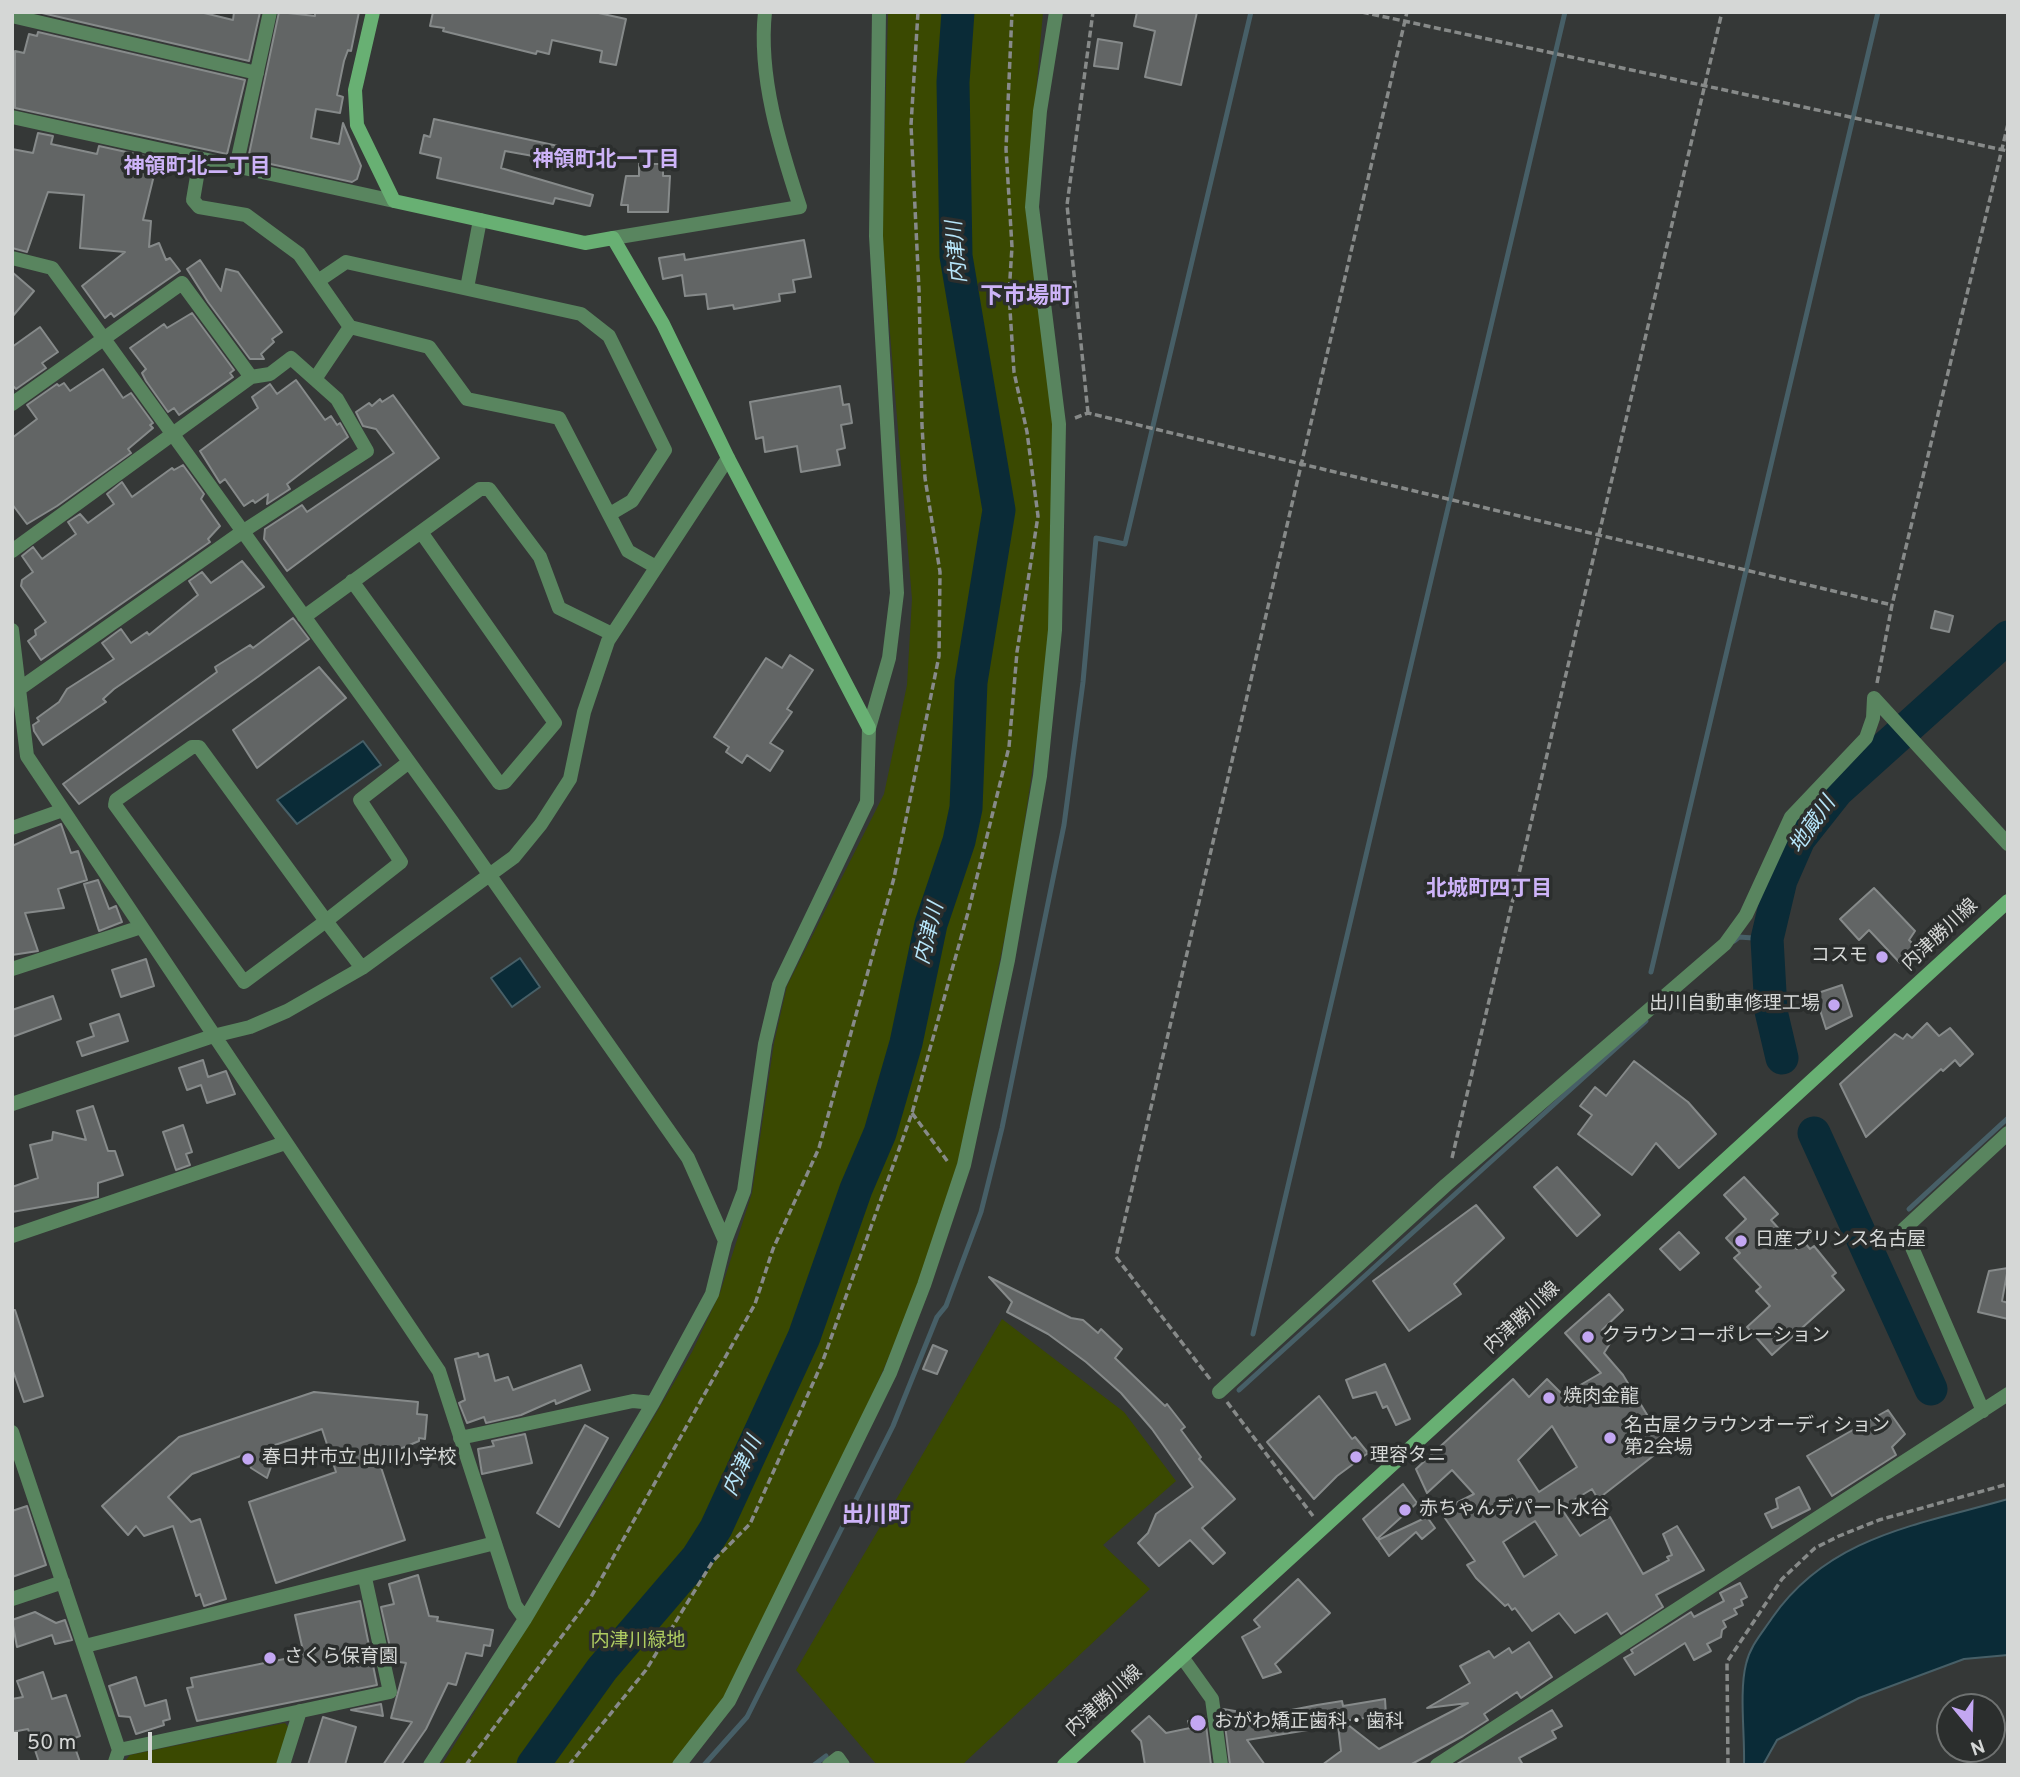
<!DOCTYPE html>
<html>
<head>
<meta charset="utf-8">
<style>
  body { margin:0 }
  #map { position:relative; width:2020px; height:1777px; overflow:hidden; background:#353837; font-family:Overpass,sans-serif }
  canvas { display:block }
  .frame { position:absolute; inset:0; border:14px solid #d5d7d6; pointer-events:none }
  .north { position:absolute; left:1936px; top:1693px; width:70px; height:70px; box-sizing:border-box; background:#2b2e2d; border:2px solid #6f7271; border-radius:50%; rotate:161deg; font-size:19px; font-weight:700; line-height:28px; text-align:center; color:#d5d7d6 }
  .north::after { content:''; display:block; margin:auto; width:24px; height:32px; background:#c3a7f2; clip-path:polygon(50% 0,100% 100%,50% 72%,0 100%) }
  .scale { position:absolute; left:14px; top:1732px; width:138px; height:32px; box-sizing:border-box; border:4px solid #d5d7d6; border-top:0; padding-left:9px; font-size:21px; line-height:24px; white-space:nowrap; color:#d5d7d6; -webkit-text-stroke:5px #2b2e2d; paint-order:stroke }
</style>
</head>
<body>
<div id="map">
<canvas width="2020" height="1777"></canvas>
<div class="frame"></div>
<div class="north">N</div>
<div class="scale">50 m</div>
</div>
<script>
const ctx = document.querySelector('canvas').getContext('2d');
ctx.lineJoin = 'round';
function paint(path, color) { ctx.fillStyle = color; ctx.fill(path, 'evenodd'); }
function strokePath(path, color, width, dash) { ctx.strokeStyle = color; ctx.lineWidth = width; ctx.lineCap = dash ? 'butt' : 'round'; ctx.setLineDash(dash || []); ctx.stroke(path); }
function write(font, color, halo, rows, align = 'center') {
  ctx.font = font + ' Overpass,"Noto Sans JP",sans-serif'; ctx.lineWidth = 7; ctx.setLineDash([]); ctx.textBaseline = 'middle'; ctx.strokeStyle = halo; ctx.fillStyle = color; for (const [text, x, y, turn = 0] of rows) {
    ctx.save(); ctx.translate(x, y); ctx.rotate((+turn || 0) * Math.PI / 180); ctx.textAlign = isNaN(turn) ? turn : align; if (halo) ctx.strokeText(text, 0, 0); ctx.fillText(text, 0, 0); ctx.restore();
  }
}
paint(new Path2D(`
  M888 12H1043L1026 210 1055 440 1050 612 1039 726 1014 892 958 1162 921 1283 857 1430 725 1697 672 1765H442L600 1509 692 1352 720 1293 752 1193 774 1043 787 986 884 794 907 685 912 599 882 236Z
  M1002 1319 1124 1412 1176 1481 1103 1545 1150 1589 962 1765H877L796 1670Z
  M285 1723 290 1729 277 1765H122L130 1755Z`), '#3a4901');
const water = new Path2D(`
  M363 741 381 765 297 824 277 800Z
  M520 958 540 987 512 1007 491 978Z
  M2008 1499V1655L1964 1659 1859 1698 1777 1740 1763 1765H1744C1745 1735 1739 1692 1746 1664 1750 1646 1762 1633 1772 1618 1829 1536 1918 1525 2008 1499Z`);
paint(water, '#0a2b37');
strokePath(water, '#475f67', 2);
strokePath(new Path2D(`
  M1734 941 1739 937 1767 939
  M1651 972 1878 12
  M1909 1209 2008 1118
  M1253 1334 1565 12
  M1239 1390 1646 1021
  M704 1765 747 1717 893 1426 937 1317 946 1306 981 1212 1002 1128 1064 825 1083 682 1096 538 1125 544 1251 12
  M814 1765 826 1756`), '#475f67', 5);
strokePath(new Path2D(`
  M1782 1058 1771 1011 1767 939 1781 880 1799 839 1837 791 2008 637
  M1814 1133 1931 1389
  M533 1765 602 1669 697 1558 716 1528 804 1337 856 1189 880 1133 906 1043 931 924 959 841 966 808 971 682 999 510 956 256 953 82 958 12`), '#0a2b37', 33);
const building = new Path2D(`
  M200 12 233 20 234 12H260L249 61 42 13Z
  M279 12 315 16V12H359L351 51 348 50 344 61 337 95 343 97 340 113 316 109 311 138 339 144 343 123 361 166 357 179 352 182 248 159Z
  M433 12H594L626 19 616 65 600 62 602 51 552 40 549 54 537 51 536 54 443 31 444 28 430 26Z
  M1137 12H1197L1181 85 1145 77 1155 31 1134 26Z
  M38 32 245 80 227 154 15 108V51L24 53 29 34 37 36Z
  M1098 39 1122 43 1118 69 1094 66Z
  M434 119 581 151 578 164 505 151 501 168 593 195 590 206 555 198 553 204 437 178 441 158 420 153 424 135 430 137Z
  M38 133 53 136 51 144 97 154 99 146 158 159 143 220 151 221 149 247 159 243 166 260 170 258 180 271 114 317 111 313 105 318 82 286 125 252 80 248 84 195 48 192 27 252 12 248V149L33 153Z
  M639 164H663V176H670L668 212H628V205H621L626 176H639Z
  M804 240 811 277 793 280 795 292 779 294 780 301 734 309 733 305 708 309 706 294 685 296 682 275 663 279 659 258 684 254 685 260Z
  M200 260 221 291 226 269 238 272 282 332 272 339 274 342 261 354 264 359H250L208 302 187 269Z
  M12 272 34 291 12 317Z
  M192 313 234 370 230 373 233 377 179 415 174 408 168 412 146 381 142 373 146 369 130 348 164 324 167 328Z
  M40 327 58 352 42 363 46 368 16 389 12 385V347Z
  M103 369 123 398 131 393 153 423 150 425 153 428 128 449 131 453 57 506 27 524 12 504V438L37 419 27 405 57 384 59 386 64 383 70 391Z
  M296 380 325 420 331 416 337 425 340 423 348 437 287 484 290 489 267 504 268 494 255 503 253 500 244 506 225 479 220 483 200 451 258 408 252 397 270 384 277 394Z
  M840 386 843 405 849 404 852 423 841 425 845 448 837 450 840 465 801 472 797 446 765 452 763 437 756 439 750 402Z
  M393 395 439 458 287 571 264 539 265 529 302 505 307 512 394 453 376 429 363 426 356 412 369 403 372 406 380 399 382 402Z
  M183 465 204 494 201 499 220 526 208 539 210 542 41 660 28 641 36 635 35 630 46 622 21 586 22 580 33 572 22 556 33 547 42 559 76 534 68 522 80 514 88 523 114 504 107 494 122 482 132 497 172 468 174 470Z
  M242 561 264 587 114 689 103 699 106 702 43 745 34 731 33 725 39 721 37 718 59 702 67 689 114 659 102 643 121 629 131 643 147 632 149 635 198 595 189 581 202 572 211 583Z
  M1935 611 1953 616 1949 632 1931 628Z
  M293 618 309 639 259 676 79 804 63 784 217 672 215 667 250 645 253 648Z
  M790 655 813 670 787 709 792 712 770 743 783 751 770 771 747 755 742 763 726 752 729 747 714 737 766 658 782 668Z
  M319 667 346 698 257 768 233 730Z
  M61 824 71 853 78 851 87 880 58 889 64 908 25 913 38 951 12 955V846Z
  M98 880 109 909 116 906 122 922 99 931 84 884Z
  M1874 888 1915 931 1909 940 1917 948 1900 963 1869 930 1859 940 1840 919Z
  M146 959 154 986 121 997 112 970Z
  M1842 985 1852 1016 1826 1029 1815 994Z
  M53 996 61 1019 12 1037V1010Z
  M119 1014 128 1041 82 1056 77 1042 94 1036 90 1024Z
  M1927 1023 1939 1036 1950 1028 1973 1054 1960 1066 1955 1060 1943 1071 1941 1069 1866 1137 1840 1084 1895 1034 1903 1039 1907 1034 1912 1038Z
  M203 1060 208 1077 226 1071 235 1094 207 1103 201 1085 187 1090 179 1068Z
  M1634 1061 1688 1102 1716 1134 1679 1168 1656 1143 1632 1175 1578 1134 1592 1115 1580 1106 1595 1087 1606 1096Z
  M93 1106 108 1151H115L123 1175 98 1183V1197L12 1212V1187L38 1178 30 1145 52 1140 53 1132 86 1140 77 1111Z
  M183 1125 192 1152 186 1154 190 1165 176 1170 163 1132Z
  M1557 1167 1600 1215 1577 1236 1534 1187Z
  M1744 1177 1778 1214 1771 1220 1797 1249 1805 1243 1810 1249 1814 1246 1836 1273 1832 1276 1844 1290 1772 1355 1747 1327 1770 1306 1756 1291 1761 1287 1734 1258 1740 1253 1726 1238 1746 1219 1724 1195Z
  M1476 1205 1504 1238 1454 1284 1461 1294 1409 1331 1373 1281Z
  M1679 1232 1699 1253 1680 1270 1660 1249Z
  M2008 1268 2002 1301 2008 1303V1319L1978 1312 1989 1271Z
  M989 1277 1071 1318 1083 1320 1098 1333 1101 1329 1122 1349 1115 1358 1165 1406 1167 1404 1185 1427 1181 1430 1201 1457 1199 1459 1235 1499 1202 1528 1225 1553 1213 1564 1190 1540 1159 1566 1138 1543 1148 1533 1156 1514 1193 1487 1152 1429 1121 1393 1086 1362 1048 1334 1007 1312 1012 1302Z
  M1609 1294 1623 1310 1602 1330 1612 1340 1604 1353 1623 1375 1666 1446 1598 1499 1592 1489 1561 1508 1580 1536 1610 1517 1643 1574 1669 1560 1667 1557 1672 1555 1663 1534 1677 1526 1704 1570 1656 1595 1663 1607 1621 1634 1607 1613 1575 1633 1559 1613 1532 1631 1515 1608 1512 1610 1508 1604 1505 1606 1476 1578 1467 1565 1475 1561 1440 1511 1474 1494 1452 1470 1427 1493 1416 1469 1513 1379 1529 1397 1547 1379 1563 1395 1601 1373 1565 1333ZM1552 1426 1577 1467 1539 1492 1518 1460ZM1535 1521 1557 1555 1524 1577 1503 1542Z
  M12 1310H15L43 1396 24 1402 12 1368Z
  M933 1345 947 1351 937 1374 923 1369Z
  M478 1353 479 1357 488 1354 495 1381 508 1377 513 1390 581 1365 590 1390 556 1404 555 1400 521 1415 486 1423 484 1417 467 1423 459 1403 465 1400 455 1359Z
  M1385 1364 1410 1419 1396 1425 1387 1406 1383 1408 1376 1392 1353 1398 1346 1380Z
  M314 1392 418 1402 417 1414 427 1415 425 1439 419 1438V1441L400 1449 374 1446 405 1540 276 1583 249 1502 336 1472 322 1429 269 1447 273 1461 267 1478 251 1468 246 1454 192 1474 168 1497 191 1522 200 1519 226 1599 204 1606 200 1594 196 1596 173 1526 144 1536 136 1526 128 1535 102 1506 179 1437Z
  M1319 1396 1352 1439 1355 1437 1368 1453 1337 1476 1314 1499 1267 1442Z
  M1888 1410 1905 1434 1892 1447 1896 1455 1832 1496 1807 1456Z
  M585 1425 608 1438 559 1527 537 1513Z
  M525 1434 532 1463 482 1474 478 1449 494 1446 492 1441Z
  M1403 1484 1417 1503 1377 1539 1363 1519Z
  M1799 1487 1810 1509 1772 1528 1765 1514 1778 1508 1776 1499Z
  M27 1506 46 1565 12 1577V1511Z
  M1427 1517 1435 1528 1422 1539 1416 1532 1389 1556 1378 1540Z
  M418 1575 429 1616 438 1617 437 1621 493 1630 490 1646 484 1645 482 1656 466 1653 456 1685 448 1683 426 1729 401 1765H383L412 1722 391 1718 406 1663 393 1661 381 1607 394 1604 389 1584Z
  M1298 1579 1330 1613 1275 1664 1281 1672 1263 1678 1242 1637 1260 1627 1254 1620Z
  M1740 1583 1747 1597 1741 1600 1743 1605 1734 1609 1737 1614 1723 1621 1726 1627 1722 1630 1721 1637 1707 1644 1711 1651 1694 1660 1685 1643 1635 1675 1624 1658 1633 1653 1631 1650 1691 1612 1694 1617 1724 1601 1720 1593Z
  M360 1601 377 1685 197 1721 187 1688 193 1687 191 1678 304 1655 295 1615Z
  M35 1612 56 1623 65 1620 72 1640 55 1644 52 1635 17 1647 12 1620Z
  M1529 1642 1552 1677 1521 1698 1517 1692 1484 1714 1488 1720 1463 1736 1410 1765H1322L1341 1751 1338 1725 1247 1740 1265 1765H1230L1223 1709 1247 1713 1249 1721 1277 1717 1276 1713 1317 1705 1342 1701 1343 1706 1385 1699 1386 1715 1343 1721 1379 1749 1468 1703 1427 1708 1470 1683 1460 1666 1489 1651 1494 1658 1509 1648 1512 1653Z
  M43 1672 52 1699 66 1695 80 1736 72 1739 81 1765H40L28 1729 12 1732V1699L23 1697 17 1681Z
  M136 1677 145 1706 166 1700 170 1719 163 1721 164 1725 136 1734 130 1717 119 1716 109 1686Z
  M381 1704 383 1716 351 1710Z
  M1552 1710 1562 1726 1552 1731 1556 1738 1519 1758 1523 1765H1455Z
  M1149 1716 1166 1733 1190 1728 1188 1721 1205 1717 1211 1765H1145L1141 1741 1132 1731Z
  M323 1717 356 1727 345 1765H308Z`);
paint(building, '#626565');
strokePath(building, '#868a8a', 2);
strokePath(new Path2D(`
  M1362 12 2008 151
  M1088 413 1067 205 1093 12
  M1075 418 1088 413 1892 605
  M1877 683 1892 605 2008 124
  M912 1113 948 1162
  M1452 1158 1722 12
  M1210 1379 1116 1257 1407 12
  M1227 1402 1313 1516
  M466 1765 591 1597 755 1304 773 1249 819 1148 894 878 939 656 940 572 925 478 922 425 919 290 911 125 918 12
  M569 1765 646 1670 713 1561 750 1524 822 1363 912 1113 969 909 1009 747 1017 652 1038 516 1027 432 1014 372 1009 294 1012 247 1006 149 1012 12
  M1728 1765 1727 1662 1782 1579 1815 1548 1839 1536 1879 1520 2008 1484`), '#878a89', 3.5, [7, 3.5]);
strokePath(new Path2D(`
  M16 17 257 73
  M12 117 394 201
  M200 159 193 200 199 207 246 215 299 254 350 327 429 347 467 399 559 418 628 551 656 567
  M236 167 270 12
  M613 238 800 207C780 146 758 77 765 12
  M12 258 52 268 104 339 451 820 688 1158 725 1241
  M318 281 346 262 581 314 609 336 665 450 632 501 610 514
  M467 288 480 220
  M315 379 350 327
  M12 404 182 283 251 377
  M12 551 251 377 270 374 291 358 337 399 367 451 242 532 12 694
  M352 581 499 783 505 782 555 723 421 532
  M304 617 480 489H489L540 557 559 608 612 634
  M12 630 27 756 439 1371 515 1605 525 1619
  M1874 698 2008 844
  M12 828 63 810
  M362 968 326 921 244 982 115 805 116 800 192 747H199L326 921 401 862 360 800 409 762
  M12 969 141 927
  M12 1104 213 1036 250 1027 287 1011 362 968 514 857 541 824 570 779 584 712 608 641 728 458
  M12 1236 285 1143
  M1219 1392 1446 1185 1725 944 1746 915 1791 817 1866 738 1873 718 1874 698
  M1983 1411 1904 1229 2008 1133
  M12 1432 119 1750 114 1765
  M460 1438 633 1401 653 1403
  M12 1599 63 1582
  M85 1646 495 1543
  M1182 1657 1212 1699 1221 1765
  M119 1750 390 1692 365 1578
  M283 1765 300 1711
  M430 1765 525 1619 653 1403 712 1294 725 1241 744 1191 765 1044 779 985 867 802 869 728 889 658 897 593 876 236 879 12
  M679 1765 729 1701 890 1373 924 1285 964 1165 1008 960 1040 776 1055 630 1059 424 1032 207 1040 111 1056 12
  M829 1765 838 1758 843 1765
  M1437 1765 2008 1394`), '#59855f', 14);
strokePath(new Path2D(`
  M373 12 355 90 357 125 394 201 585 243 613 238 663 324 728 458 869 728
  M1064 1765 2008 901`), '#68b073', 14);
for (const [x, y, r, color] of [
  [1882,957,7,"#c3a7f2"],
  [1834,1005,7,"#c3a7f2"],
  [1741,1241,7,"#c3a7f2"],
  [1588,1337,7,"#c3a7f2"],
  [1549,1398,7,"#c3a7f2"],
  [1610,1438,7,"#c3a7f2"],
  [1356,1457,7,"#c3a7f2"],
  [248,1459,7,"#c3a7f2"],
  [1405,1510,7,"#c3a7f2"],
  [270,1658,7,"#c3a7f2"],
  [1198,1723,9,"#c3a7f2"]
]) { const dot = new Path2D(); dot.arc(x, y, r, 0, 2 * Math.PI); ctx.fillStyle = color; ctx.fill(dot); strokePath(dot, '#2b2e2d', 2.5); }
write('19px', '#d5d7d6', '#2b2e2d', [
  ["内津勝川線",1941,936,-43],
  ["内津勝川線",1523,1319,-43],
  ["内津勝川線",1105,1702,-42]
]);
write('19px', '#d5d7d6', '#2b2e2d', [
  ["コスモ",1868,957,"right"],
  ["出川自動車修理工場",1820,1005,"right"],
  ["日産プリンス名古屋",1755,1241],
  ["クラウンコーポレーション",1602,1337],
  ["焼肉金龍",1563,1398],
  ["名古屋クラウンオーディション",1624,1427],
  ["第2会場",1624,1449],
  ["理容タニ",1370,1457],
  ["春日井市立 出川小学校",262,1459],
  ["赤ちゃんデパート水谷",1419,1510],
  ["さくら保育園",284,1658],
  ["おがわ矯正歯科・歯科",1214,1723]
], 'left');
write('19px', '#afcc61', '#2b2e2d', [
  ["内津川緑地",638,1642]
]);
write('bold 21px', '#cdb3f8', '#2b2e2d', [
  ["神領町北一丁目",606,162],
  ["神領町北二丁目",197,169],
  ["北城町四丁目",1489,891]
]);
write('italic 21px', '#b6e5f9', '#2b2e2d', [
  ["内津川",959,252,-95],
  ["地蔵川",1814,826,-55],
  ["内津川",931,934,-76],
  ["内津川",744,1467,-65]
]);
write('bold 23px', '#cdb3f8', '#2b2e2d', [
  ["下市場町",1026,298],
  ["出川町",876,1517]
]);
</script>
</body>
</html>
